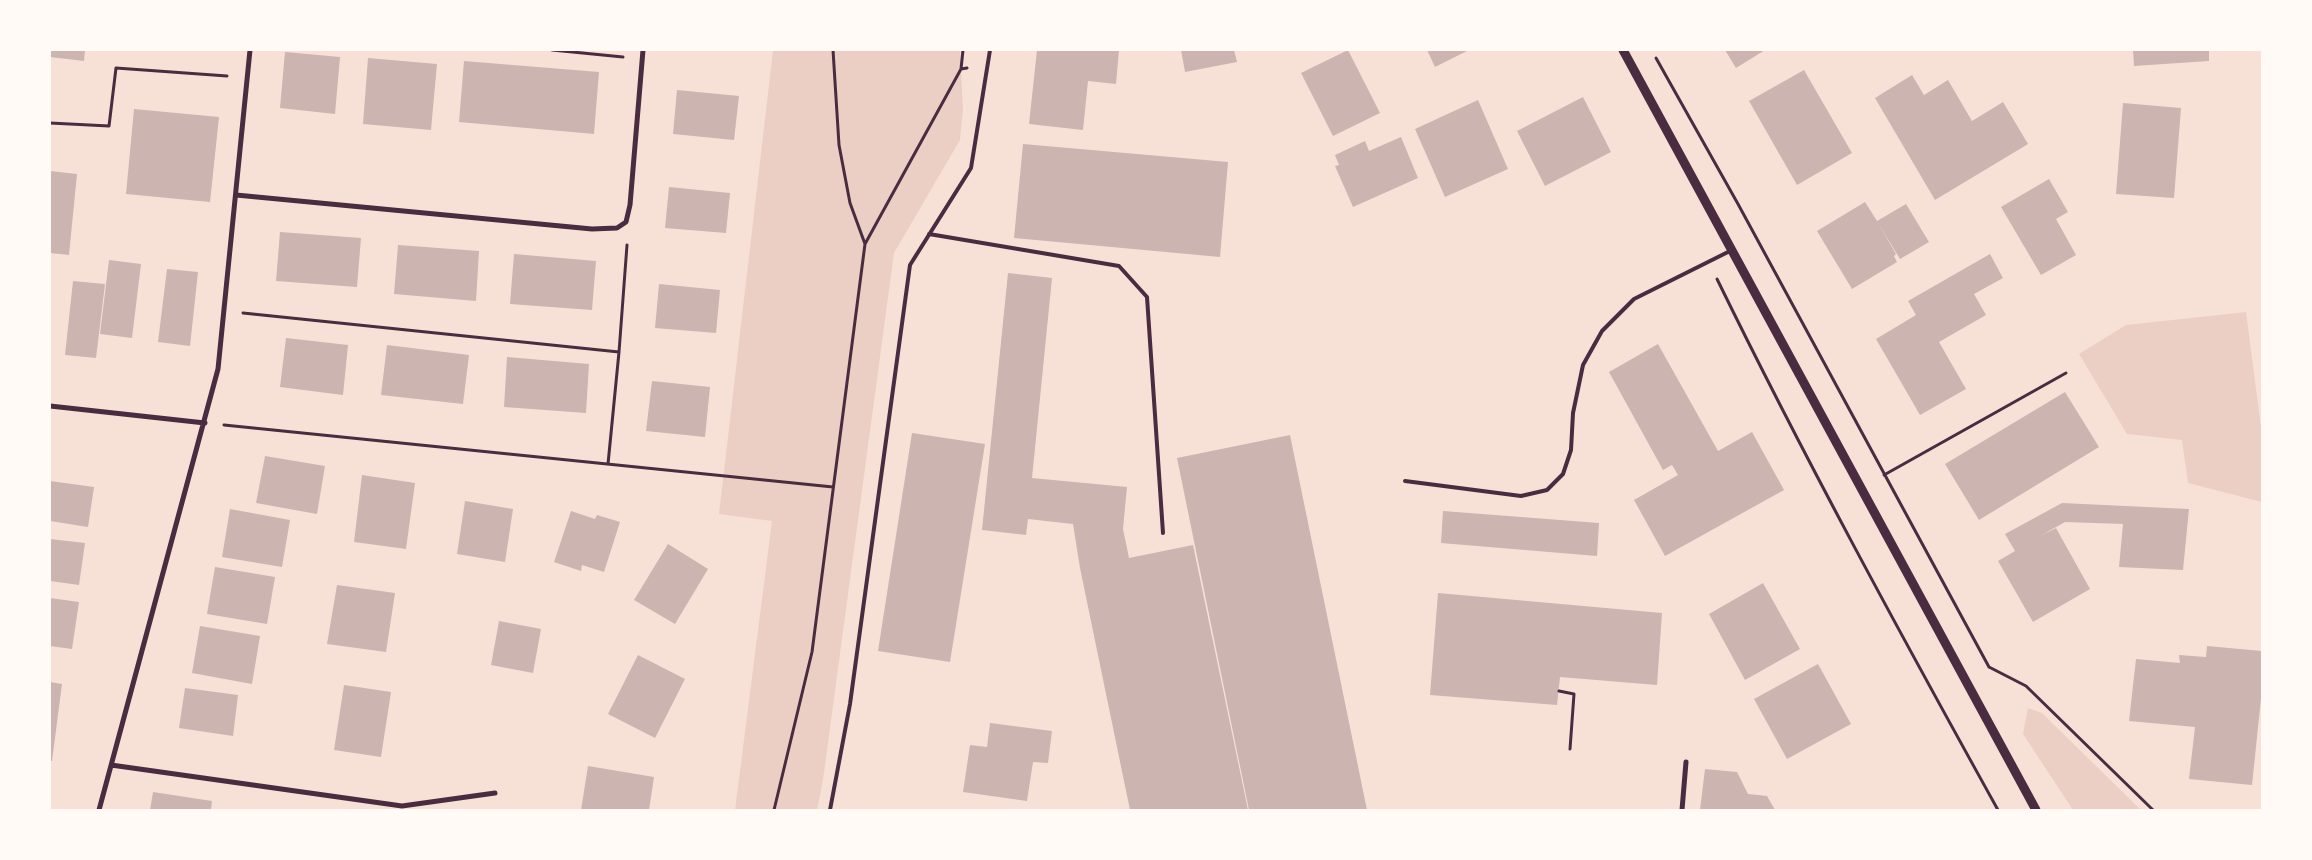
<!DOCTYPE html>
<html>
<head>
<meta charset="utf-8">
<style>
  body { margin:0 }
  #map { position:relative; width:2312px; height:860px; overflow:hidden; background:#f7e1d7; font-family:"Fira Sans Condensed",sans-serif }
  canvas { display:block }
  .frame { position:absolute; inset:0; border:51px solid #fffaf5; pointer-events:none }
</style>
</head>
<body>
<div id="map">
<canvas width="2312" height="860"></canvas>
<div class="frame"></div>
</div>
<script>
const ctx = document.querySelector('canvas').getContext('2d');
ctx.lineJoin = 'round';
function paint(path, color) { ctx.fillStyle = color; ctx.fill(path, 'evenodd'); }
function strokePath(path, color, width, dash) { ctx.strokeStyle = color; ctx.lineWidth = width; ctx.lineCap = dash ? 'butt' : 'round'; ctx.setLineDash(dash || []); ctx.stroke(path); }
paint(new Path2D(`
  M773 50H960L963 109 960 140 894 253 823 780 817 810H735L772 521 719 514Z
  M2246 312 2262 435V502L2188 483 2182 440 2127 434 2079 354 2126 325Z
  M2028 708 2042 713 2141 810H2073L2023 734Z`), '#ebcfc5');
paint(new Path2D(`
  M50 50H85L84 61 50 57Z
  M1037 50H1119L1116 84 1088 81 1083 130 1029 124Z
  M1181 50H1234L1237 62 1185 72Z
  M1348 50 1380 113 1333 136 1301 73Z
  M1427 50H1469L1435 67Z
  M1725 50H1765L1736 68Z
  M2133 50H2209V61L2134 66Z
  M285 52 340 57 335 114 280 108Z
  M368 58 437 64 431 130 363 124Z
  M464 61 599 72 594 134 459 122Z
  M1804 70 1852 153 1797 185 1749 101Z
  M1912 75 1924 95 1948 80 1972 121 2003 102 2028 144 1935 200 1875 98Z
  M677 90 739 96 734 140 673 134Z
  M1583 97 1611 152 1545 186 1517 131Z
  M1478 100 1508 169 1445 197 1415 129Z
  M2123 103 2181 108 2174 198 2116 194Z
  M134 109 219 117 210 202 126 194Z
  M1401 137 1418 178 1353 207 1335 166 1339 165 1335 155 1365 141 1369 151Z
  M1023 144 1228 162 1220 257 1014 238Z
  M50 171 77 174 69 255 50 253Z
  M2049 179 2068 212 2056 219 2076 255 2041 275 2001 207Z
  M669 187 730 193 726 233 665 228Z
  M1865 202 1877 221 1906 204 1929 242 1900 259 1878 223 1896 254 1894 256 1897 262 1852 289 1817 231Z
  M280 232 361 238 357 287 276 281Z
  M398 245 479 251 476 301 394 294Z
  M514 254 596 261 592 310 510 304Z
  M1990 254 2003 278 1974 294 1986 315 1939 342 1966 389 1920 415 1876 339 1916 315 1908 301Z
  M109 260 141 264 132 338 100 334Z
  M167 269 198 272 190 346 158 342Z
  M1008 273 1052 278 1032 478 1127 487 1123 529 1129 558 1193 545 1248 810H1130L1080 568 1073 524 1028 519 1026 535 982 530Z
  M73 281 105 284 96 358 65 355Z
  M659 284 720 290 716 333 655 328Z
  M286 338 348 345 343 395 280 387Z
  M1658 344 1718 451 1752 432 1784 490 1665 556 1634 500 1678 475 1672 465 1663 470 1609 372Z
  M387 345 469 355 463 404 381 395Z
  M507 357 589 364 586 413 504 407Z
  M652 381 710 387 705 437 646 431Z
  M2065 392 2099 447 1979 520 1945 464Z
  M912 433 985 444 950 662 878 651Z
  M1290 435 1367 810H1249L1177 458Z
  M265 456 325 466 317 514 256 503Z
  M362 475 415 483 406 549 354 542Z
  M50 481 94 487 88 527 50 521Z
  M465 501 513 509 505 562 457 554Z
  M2062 503 2189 509 2183 570 2119 567 2123 524 2065 522 2040 536 2056 528 2090 589 2033 622 1998 561 2015 551 2005 534Z
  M230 509 290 520 282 567 222 557Z
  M571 511 595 519 597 515 620 522 604 572 582 565 581 571 554 562Z
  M1443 511 1599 523 1597 556 1441 543Z
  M50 539 85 543 79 585 50 581Z
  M668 544 708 569 675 624 634 600Z
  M215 567 275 577 267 624 207 614Z
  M1763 583 1800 649 1745 680 1709 614Z
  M337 585 395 593 386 652 327 644Z
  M1438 593 1662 613 1657 685 1560 677 1557 705 1430 695Z
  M50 598 79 602 72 649 50 646Z
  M499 621 541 629 533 673 491 665Z
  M200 626 260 636 252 684 192 673Z
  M2207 646 2262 651V689L2252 785 2189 779 2195 727 2129 721 2136 659 2180 663 2179 655 2206 657Z
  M638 655 685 679 655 738 608 714Z
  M1818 664 1851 724 1787 759 1754 699Z
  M50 682 62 684 52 761H50Z
  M344 685 391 692 381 757 334 750Z
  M185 688 238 695 233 736 179 728Z
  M990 723 1052 731 1048 763 1033 762 1027 801 963 792 970 745 987 747Z
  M588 766 654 777 649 810H581Z
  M1705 769 1737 772 1748 794 1767 796 1775 810H1700Z
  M153 792 212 801 211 810H150Z`), '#ccb4b1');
strokePath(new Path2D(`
  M552 50 623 57
  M1656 58 1738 204 1989 667
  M961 69 963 50
  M50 123 109 126 116 68 227 76
  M865 244 961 69 967 68
  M1717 279C1805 459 1901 635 1998 810
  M243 313 619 352
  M224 425 833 487
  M608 464 619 352 627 245
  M1884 475 2066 373
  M1989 667 2026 686 2153 810
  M1559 691 1574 694 1570 749
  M774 810 812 652 865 244 850 203 839 145 833 50`), '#4a2c40', 3);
strokePath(new Path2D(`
  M929 234 1119 266 1147 297 1163 533
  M1405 481 1521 496 1547 490 1563 474 1571 450 1573 413 1583 365 1602 331 1634 299 1732 250
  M830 810 850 704 910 265 971 168 990 50`), '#4a2c40', 4);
strokePath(new Path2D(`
  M236 195 592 229 617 228 626 222 630 205 643 50
  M50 406 205 423
  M111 765 402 806 495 793
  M99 810 218 369 250 50
  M1682 810 1686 762`), '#4a2c40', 5);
strokePath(new Path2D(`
  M1623 50 2036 810`), '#4a2c40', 9);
</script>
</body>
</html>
